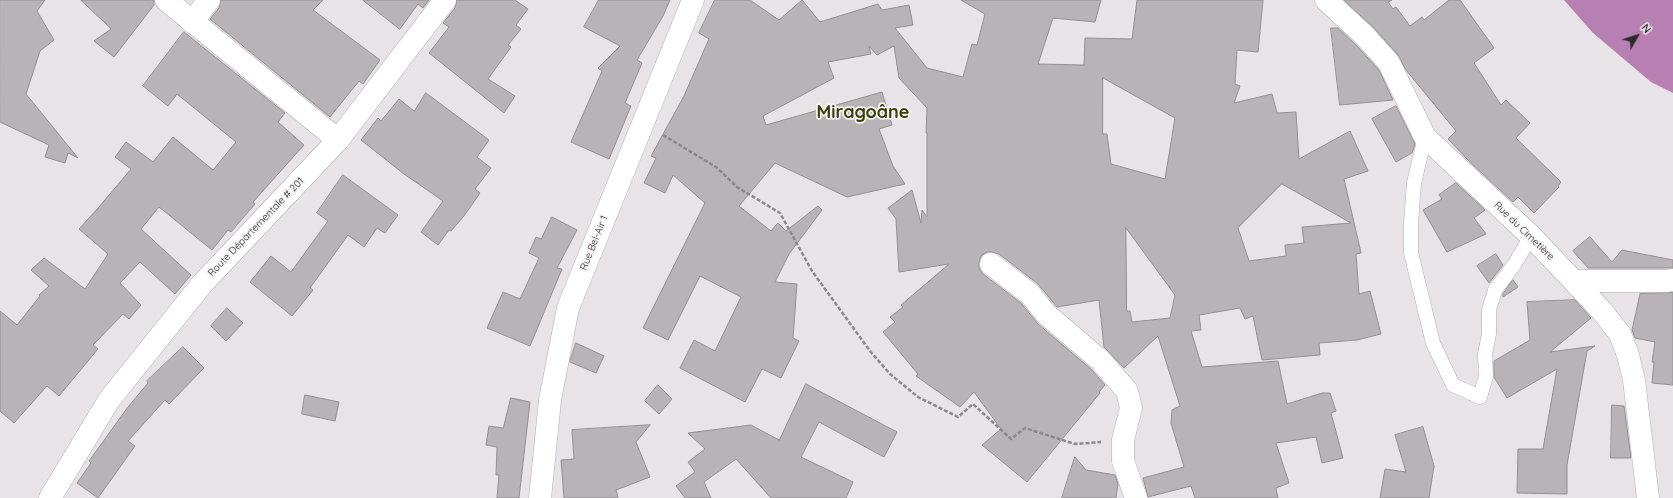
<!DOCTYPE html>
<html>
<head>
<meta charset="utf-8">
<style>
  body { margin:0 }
  #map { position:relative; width:1673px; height:498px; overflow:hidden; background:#e8e3e7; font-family:Quicksand,sans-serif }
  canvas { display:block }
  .north { position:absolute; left:1617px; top:16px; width:40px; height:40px; -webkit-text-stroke:3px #f5f0f4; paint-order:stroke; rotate:51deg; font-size:11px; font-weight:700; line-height:16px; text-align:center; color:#2c2a2b }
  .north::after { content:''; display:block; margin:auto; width:14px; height:18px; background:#2c2a2b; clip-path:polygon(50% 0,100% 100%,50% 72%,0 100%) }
</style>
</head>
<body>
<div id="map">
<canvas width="1673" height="498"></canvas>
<div class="north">N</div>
</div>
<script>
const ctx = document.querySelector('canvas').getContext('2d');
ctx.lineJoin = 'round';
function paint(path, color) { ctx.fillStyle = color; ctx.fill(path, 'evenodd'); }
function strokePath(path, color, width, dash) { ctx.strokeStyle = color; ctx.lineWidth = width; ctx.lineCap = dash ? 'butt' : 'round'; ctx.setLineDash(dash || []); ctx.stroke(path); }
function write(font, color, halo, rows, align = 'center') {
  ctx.font = font + ' Quicksand,sans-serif'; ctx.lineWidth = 3.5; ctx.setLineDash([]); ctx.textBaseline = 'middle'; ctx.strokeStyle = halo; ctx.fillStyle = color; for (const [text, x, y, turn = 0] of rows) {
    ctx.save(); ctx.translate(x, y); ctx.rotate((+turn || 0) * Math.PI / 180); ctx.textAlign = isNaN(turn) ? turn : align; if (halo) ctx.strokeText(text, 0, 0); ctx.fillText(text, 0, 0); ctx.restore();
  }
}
paint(new Path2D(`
  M1564 0H1673V93L1651 82 1593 33Z`), '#b87fb2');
const building = new Path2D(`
  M0 0H45L37 11 54 40 40 51 26 94 78 158 68 153 65 163 45 157 49 145 0 122Z
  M81 0H154V5L114 57 94 41 111 29Z
  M221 0H323L313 10 380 60 363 84 359 81 330 117 210 19 219 8Z
  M363 0H429L423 8 418 4 400 29Z
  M457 0H515L528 9 516 25 521 29 508 45 511 47 488 79 515 96 504 113 429 53 449 27 443 23 455 8Z
  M599 0H670L663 16 637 60 642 63 625 103 631 106 609 159 571 142 602 71 598 68 620 46 584 27Z
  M715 0H750L779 20 802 0 820 22 878 4 882 10 909 5 913 25 895 28 927 68 963 77 972 44 977 45 985 14 961 0H1101L1095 22 1053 18 1038 64 1084 65 1085 38 1132 39 1137 0H1263L1258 52 1237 50 1235 84 1240 86 1234 103 1272 94 1277 113 1296 112 1299 159 1350 131 1368 171 1344 179 1361 253 1356 254 1359 294 1370 291 1381 334 1357 340 1319 343 1320 355 1262 360 1253 316 1245 319 1240 308 1199 315 1201 330 1191 331 1202 367 1278 361 1287 404 1322 393H1330L1336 411 1331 413 1343 458 1322 463 1316 437 1276 443 1289 483 1276 488 1278 498H1195L1191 486 1148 497 1143 478 1184 467 1171 423 1172 410 1180 406 1158 336 1124 368 1104 347 1099 300 1057 307 1038 284 999 254 992 252H987L981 256 979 262V268L983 274 1021 303 1038 324 1091 369 1105 385 1099 392 1100 393 1027 482 982 445 1001 429 974 392 960 407 916 376 918 374 883 332 895 322 890 317 903 307 901 305 949 264 899 272 896 219 888 208 912 190 921 223 922 210 927 217V133H926L927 108 899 78 894 46 877 55 869 46 871 54 828 62 834 78 763 116 766 125 882 92 892 125 879 129 893 166 905 184 847 197 775 163 739 206 771 231 778 223 786 231 818 206 822 210 789 254 775 282 797 284 793 338 799 341 781 378 762 369 745 402 680 368 694 340 715 351 741 297 700 276 668 340 643 328 705 203 673 175 665 193 644 183 656 158 651 156 684 96 709 39 699 33ZM1103 78 1175 118 1165 179 1111 164 1107 134H1103ZM1282 184 1351 223 1302 227 1304 243 1285 245 1286 256 1249 261 1238 228ZM1126 228 1175 295 1170 318 1132 322 1130 311H1127Z
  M1344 0H1392L1388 2 1393 9 1396 7 1410 26 1422 17 1424 20 1449 0H1460L1494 48 1474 63 1501 105 1506 100 1530 123 1516 138 1561 182 1558 186 1559 187 1534 213 1518 197 1513 202 1470 162 1448 139 1456 131 1406 70 1398 55 1373 27Z
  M1331 28H1338L1356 45 1379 70 1393 100 1340 105Z
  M184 32 285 113 278 122 304 145 253 202 255 204 231 232 228 230 212 250 159 207 141 229 191 275 175 294 140 262 120 283 141 305 129 319 123 314 93 345 98 349 59 396 47 386 14 423 0 411V311L17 325 40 296 39 295 49 286 31 270 44 258 85 289 108 254 79 229 99 207 131 169 115 157 126 142 153 162 173 137 213 170 236 142 177 94 168 106 143 86Z
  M426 93 489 140 477 157 491 168 475 189 480 193 464 216 451 231 449 230 438 245 421 232 443 201 404 174 361 140 378 118 381 121 399 99 414 111Z
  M1396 106 1415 144 1412 153 1396 162 1372 119Z
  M343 175 398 215 385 233 377 228 364 247 348 235 310 288 313 290 292 316 250 282 271 256 291 272 328 221 317 213Z
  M1456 183 1485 210 1474 218 1486 234 1447 252 1423 210 1442 199 1439 195Z
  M552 217 577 230 557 268 562 269 530 346 487 328 503 292 520 299 539 258 529 253 536 237 541 239Z
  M1590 237 1612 262 1622 250 1673 260V268H1588L1573 251Z
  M1496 254 1503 265 1489 283 1477 266Z
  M1513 280 1518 287 1503 297V294Z
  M1673 293V385L1652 383 1654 362H1652L1655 342 1635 338 1632 330 1640 294Z
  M1575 300 1591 318 1550 352 1595 346 1587 351 1567 465V494L1517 493 1518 449H1543L1557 369 1507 398 1494 377V361L1530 340 1527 302Z
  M227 308 243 323 226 341 211 326Z
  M576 343 604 356 596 373 570 362Z
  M183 347 204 368 169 404 165 400 128 441 135 446 98 498 77 483 91 463 89 461 128 407 148 383 147 381Z
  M806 384 897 432 884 457 819 422 801 457 853 482 846 498H771L736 459 704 482 711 498H685L676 486 695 472 688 462 705 449 688 433 751 425 779 440Z
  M658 385 672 399 659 414 645 401Z
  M305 395 339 402 335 421 302 414Z
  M511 398 530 402 519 498H497L499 475H496L497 447 486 445 489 426 503 428Z
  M1612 405 1624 406 1631 458H1611Z
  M650 425 636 442 650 477 616 490 618 498H564L561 460 574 459 572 430Z
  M1423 427 1434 466 1429 498H1380L1385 469 1406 472 1395 435Z
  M1075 457 1086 470 1115 475 1118 484 1116 498H1062Z`);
paint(building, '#b8b3b7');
strokePath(building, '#948f93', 1);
const service = new Path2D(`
  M1425 137 1414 183 1411 223V253L1433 343 1453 385 1480 397 1486 376 1485 354 1489 334V310L1495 290 1514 265 1531 236`);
const minor = new Path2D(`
  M1326 0 1365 36 1389 63 1425 137 1531 236 1602 311 1620 334 1628 355 1634 380 1648 498
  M192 22 209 0
  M991 264 1030 294 1046 314 1100 360 1127 391 1131 408 1123 440V461L1136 498
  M1574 281H1666L1673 280`);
const tertiary = new Path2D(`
  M338 140 445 0
  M540 498 550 400 568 308 693 0`);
const secondary = new Path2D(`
  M50 498 109 400 202 284 338 140 166 0`);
strokePath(service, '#b3aeb3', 15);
strokePath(minor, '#b3aeb3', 23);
strokePath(tertiary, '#b3aeb3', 23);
strokePath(secondary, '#b3aeb3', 23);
strokePath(new Path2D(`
  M663 135 716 167 737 187 780 213 812 271 870 351 890 374 918 397 958 417 973 404 1011 439 1025 428 1075 444 1101 442`), '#8b888a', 2.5, [4, 2]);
strokePath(service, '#fff', 14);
strokePath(minor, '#fff', 22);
strokePath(tertiary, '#fff', 22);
strokePath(secondary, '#fff', 22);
write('10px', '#2c2a2b', '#f5f0f4', [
  ["Route Départementale # 201",256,227,-46],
  ["Rue du Cimetière",1524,231,44],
  ["Rue Bel-Air 1",594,243,-68]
]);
write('bold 18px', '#374207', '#f5f0f4', [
  ["Miragoâne",863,113]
]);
</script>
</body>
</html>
